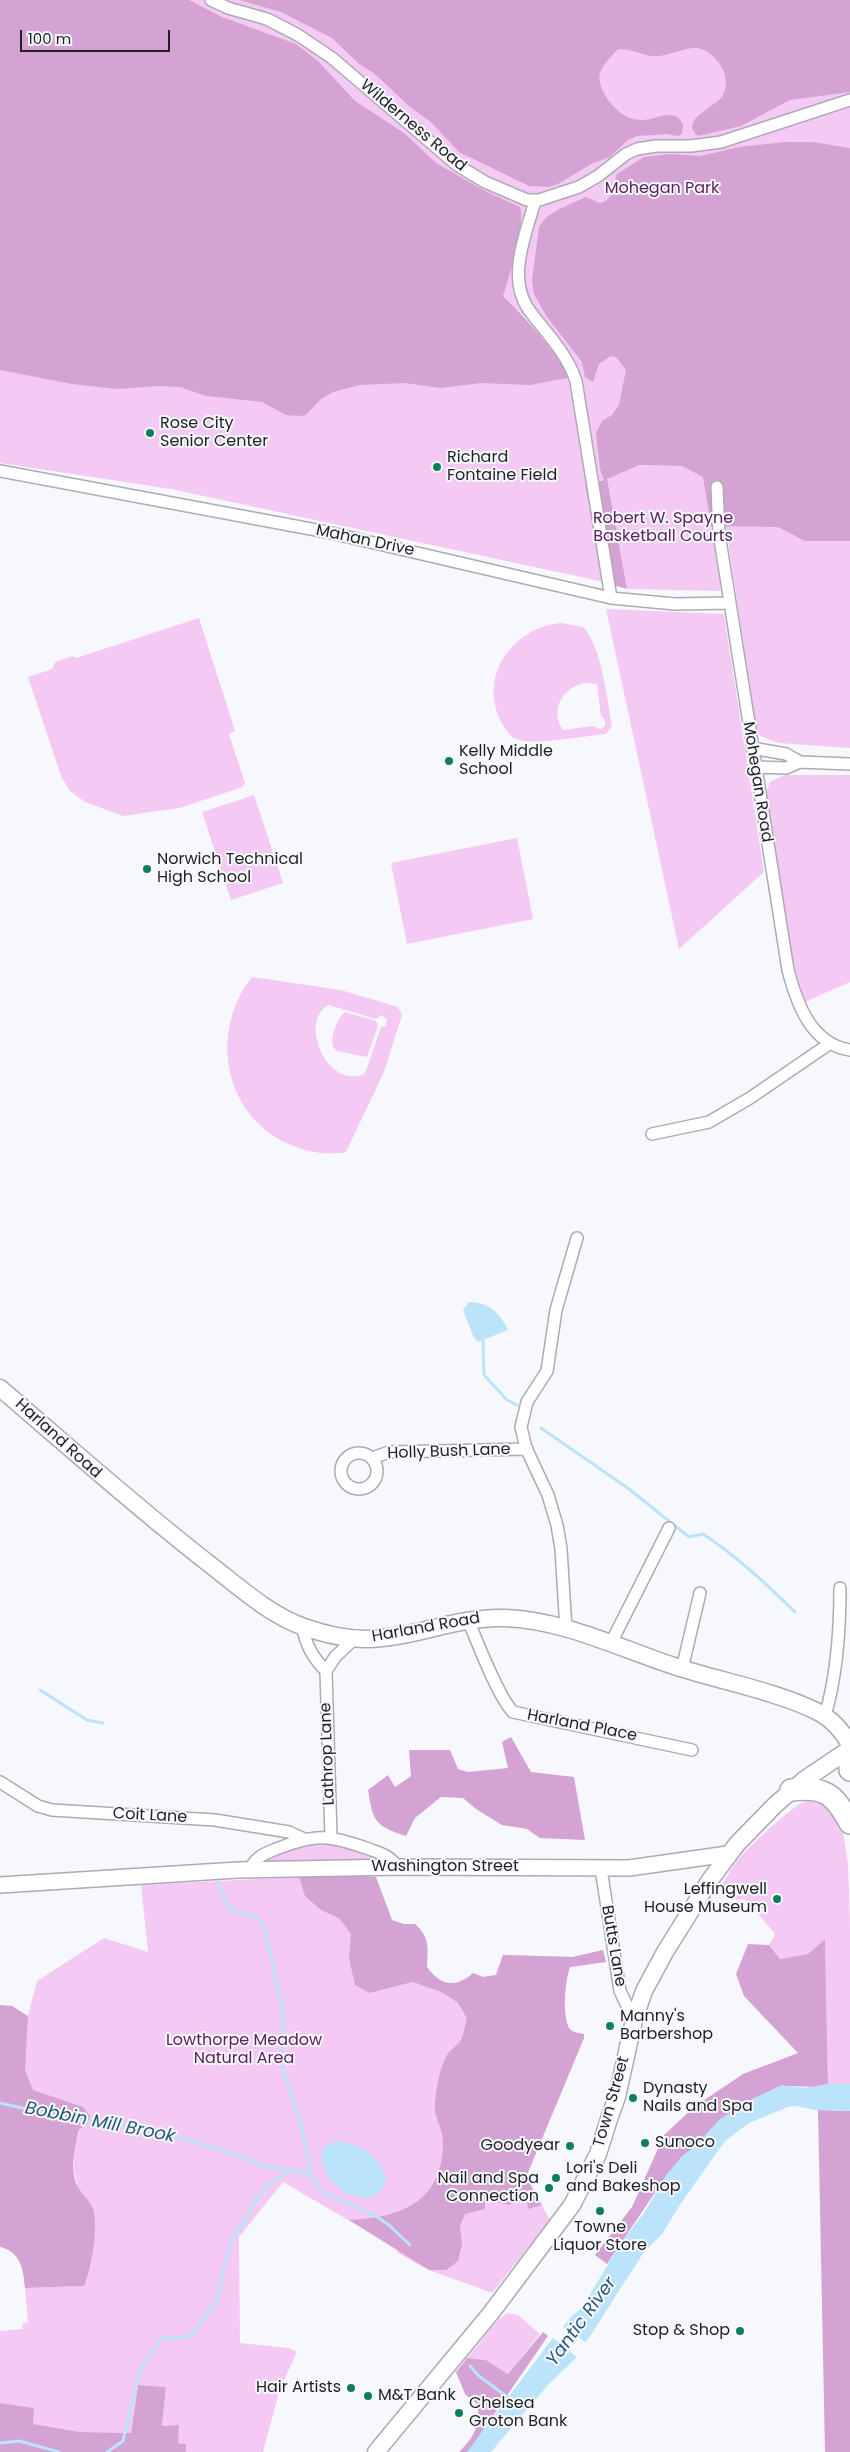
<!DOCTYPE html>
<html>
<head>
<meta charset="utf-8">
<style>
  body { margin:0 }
  #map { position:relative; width:850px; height:2452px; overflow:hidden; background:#f7f8fe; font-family:Poppins,sans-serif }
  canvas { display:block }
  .scale { position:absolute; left:20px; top:30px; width:150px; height:22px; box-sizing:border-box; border:2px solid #1f2023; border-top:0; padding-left:6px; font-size:15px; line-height:18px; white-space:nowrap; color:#1f2023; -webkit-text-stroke:4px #f7f8fe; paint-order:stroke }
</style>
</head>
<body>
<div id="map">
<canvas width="850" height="2452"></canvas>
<div class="scale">100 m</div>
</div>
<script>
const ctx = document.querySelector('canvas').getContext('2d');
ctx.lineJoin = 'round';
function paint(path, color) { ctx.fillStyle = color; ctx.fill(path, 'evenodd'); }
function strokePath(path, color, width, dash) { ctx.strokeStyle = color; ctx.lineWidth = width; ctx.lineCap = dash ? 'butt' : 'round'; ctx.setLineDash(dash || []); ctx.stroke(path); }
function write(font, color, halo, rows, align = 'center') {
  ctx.font = font + ' Poppins,sans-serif'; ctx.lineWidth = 4; ctx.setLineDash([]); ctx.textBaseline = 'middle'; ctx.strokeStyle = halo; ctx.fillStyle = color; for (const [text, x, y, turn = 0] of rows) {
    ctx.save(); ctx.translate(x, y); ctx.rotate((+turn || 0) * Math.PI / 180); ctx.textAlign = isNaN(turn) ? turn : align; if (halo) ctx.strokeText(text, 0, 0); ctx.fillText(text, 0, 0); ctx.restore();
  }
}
paint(new Path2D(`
  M102 0H850V748L778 743 760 736 756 727 726 527H711L721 591 627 589 605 479 585 485 604 582 171 489 0 463V364L552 349 531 323 420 215Z
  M606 609 724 614 764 872 679 949Z
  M199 618 235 731 229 734 245 783 243 787 179 808 123 816 85 802 70 791 61 776 28 677 52 669 55 662 73 656 76 658Z
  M562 623 583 627C602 647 607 699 612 726L606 734C584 736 539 745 519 740 511 738 506 731 503 725 476 678 512 627 562 623ZM586 683 597 684 601 716 605 720V726L601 729 592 726 563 730C549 710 563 686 586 683Z
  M785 775H850V982L805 1002 791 962 766 793 770 782Z
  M254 795 283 883 231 900 202 812Z
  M517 838 533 919 407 944 391 863Z
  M252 977 341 990 398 1007 402 1015 384 1072 346 1152C326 1156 304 1151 286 1143 222 1112 210 1030 252 977ZM329 1005 376 1019 381 1015 387 1019 386 1026 381 1027 366 1071 363 1075C324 1087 299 1018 329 1005Z
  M345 1012 376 1021 378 1026 367 1057 337 1051 333 1047C330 1038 337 1018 345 1012Z
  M811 1797 835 1811 843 1832 848 1863 850 1924V2084H828L825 1939 808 1954 780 1959 769 1945 775 1934 746 1900 730 1899 733 1891 722 1885C727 1877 731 1868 737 1861 750 1845 793 1805 811 1797Z
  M327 1842 366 1852 385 1861 261 1863 263 1858 301 1844Z
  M316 1876H361L370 1993 413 1982 443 1993 458 2003 473 1973 483 1977 496 1975 503 1955 573 1957 603 1950 606 1962 570 1967C565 1981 562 2015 569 2028 573 2033 578 2033 584 2034V2038L526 2177 550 2220 492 2293 429 2270 398 2253 396 2248 283 2182 239 2237 240 2343 289 2348 297 2352 280 2389 263 2452H186V2444L177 2443 162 2427 166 2387 138 2385 131 2433 80 2432 32 2424 34 2408 0 2403V2331L23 2329 22 2324 28 2322 25 2288 84 2286 78 2187 74 2171V2149L79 2132 44 2118 0 2016H28L37 1981 104 1938 148 1952 141 1885Z
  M507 2313 518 2315 540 2334 508 2374 486 2360 467 2358 497 2321Z`), '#f4c9f3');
paint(new Path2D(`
  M0 0H189L222 17 296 44 318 61 355 101 404 133 436 163 487 192 520 207C526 224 509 277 503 296 529 321 550 345 569 376L567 378 530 385 481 383 440 388 405 383 360 385 333 392 321 399 306 415 299 416 286 415 262 402 206 396 180 387 159 386 118 389 72 384 0 370Z
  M239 0H850V92L790 100 741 126 698 136C678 119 717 107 723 95 732 79 719 57 704 50 689 43 670 58 653 56 641 55 632 49 619 49 613 53 603 65 600 73 598 80 601 88 605 95 613 108 625 120 641 120 656 121 673 106 683 124L682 134 678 136 667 134 637 136 628 140 610 157 593 163 558 184 549 187 529 186 459 152 431 122 410 107 376 75 358 63 332 38 281 12Z
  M786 142H812L850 148V541H805L778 527 711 526 703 477 682 466 652 465H639L607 479 627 589 604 582 585 485 604 480 600 469 596 433 602 421 612 415 619 405 626 370 616 357 611 356 599 364 593 382 585 377 582 362 547 317 534 294 532 280 539 227C549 210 569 206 585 197L600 203 606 201 611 195 617 174 644 157 670 154 701 156 739 147Z
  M511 1737 531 1772 574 1777 585 1840 540 1838 527 1829 502 1825 476 1809 463 1798 441 1797 415 1818 406 1836C375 1826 373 1822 368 1790L388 1775 395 1787 411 1776 409 1750H450L458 1769 468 1772 508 1768 502 1742Z
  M361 1876 376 1877 392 1920 404 1924H415C430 1938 428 1947 427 1967 440 1985 455 1989 473 1973L483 1977 496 1975 503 1955 573 1957 603 1950 606 1962 570 1967C565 1980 562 2015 569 2028 573 2033 578 2033 584 2034V2038L526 2177 542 2205 528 2209 527 2199 515 2198 510 2205 485 2199V2209L465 2214 460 2226 462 2244 458 2261 446 2270H429L349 2220C401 2218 443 2202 443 2142 443 2128 433 2116 435 2102 437 2087 439 2070 446 2057 449 2050 457 2046 461 2040 464 2034 465 2025 467 2018L458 2003 443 1993 413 1982 370 1993 355 1985 349 1958 351 1934 339 1918 321 1910 305 1896 299 1877Z
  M825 1939 828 2084 816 2087 789 2086 697 2144 668 2173 607 2264 595 2255 632 2207 664 2135 694 2107 743 2074 798 2053 744 1996 736 1974 748 1944 769 1945 780 1959 808 1954Z
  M0 2005 12 2006 28 2016 25 2070 33 2090 83 2107 90 2116 88 2124 79 2129C75 2147 69 2170 78 2187 82 2195 90 2200 93 2209 99 2228 91 2269 84 2286L25 2288C23 2269 21 2252 0 2247Z
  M818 2110 850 2111V2452H825Z
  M543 2332 548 2336 468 2452H459C475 2436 479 2427 478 2405L465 2394 456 2372 467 2358 486 2360 508 2374Z
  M138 2385 166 2387 162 2426 179 2425 178 2443 186 2444V2452H0V2403L34 2408 33 2424 80 2432 131 2433Z`), '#d4a2d3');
paint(new Path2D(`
  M469 1302C489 1302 500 1313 508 1330L478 1342 474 1338 463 1310Z
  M828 2084H850V2111L815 2110 797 2106 788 2107 749 2123 725 2141 681 2203 662 2234 644 2252 576 2358 548 2385 491 2452H467L549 2343 572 2316 582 2308 620 2244 644 2213 668 2173 682 2156 693 2148 720 2119 754 2098 782 2085 804 2088Z
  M341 2141C363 2146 383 2159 386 2182 384 2185 382 2190 380 2192 367 2204 343 2194 333 2183 326 2175 323 2164 321 2154L327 2144Z`), '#bbe3fa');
paint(new Path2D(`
  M561 2325 588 2344 579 2359 552 2337Z`), '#f7f8fe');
strokePath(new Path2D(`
  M483 1341 484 1375 507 1400 517 1405
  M541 1428 629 1489 689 1537 703 1534C739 1558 764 1582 795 1612
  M40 1690 87 1720 103 1723
  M218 1882C225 1905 230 1915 255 1916L264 1926 282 2005 284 2038 281 2063 300 2119 311 2174
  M0 2103 80 2121 155 2130 244 2157 258 2165 311 2174 322 2192 374 2215 389 2225 410 2245
  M470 2366 479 2376 510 2399
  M0 2443 19 2441 59 2452
  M107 2452 123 2441 140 2370 161 2339 191 2336 216 2302 229 2247 253 2205 269 2184 291 2170`), '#bbe3fa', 3);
const minor = new Path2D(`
  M211 0 228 8 267 19 298 35 332 58 457 165 485 182 527 200H539L579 187 598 176 626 154 637 149 656 146H691L721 142 850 100
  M535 201C525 237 505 281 532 314 549 336 567 354 576 381L611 598
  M0 471 327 532 611 598 675 604 730 603
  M717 487 719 533 788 970C797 1004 811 1044 850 1050
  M752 748 786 754 800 762 850 764
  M755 767 786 768 800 762
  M652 1134 709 1122 750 1098 829 1044
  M341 1471a18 18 0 1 1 36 0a18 18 0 1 1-36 0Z
  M372 1458 389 1452 527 1449
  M468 1620C477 1641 498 1697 513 1712L692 1750
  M303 1627C305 1645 313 1658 326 1671
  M566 1629 561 1549 557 1525 548 1495 526 1448 521 1427 527 1402 547 1371 556 1310 577 1238
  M611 1643 669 1528
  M682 1669 700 1593
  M825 1716C837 1675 840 1632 840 1588
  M0 1782 38 1806 52 1810 215 1820 289 1832 304 1839
  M331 1837 326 1671 335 1657 354 1639
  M601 1869 620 1991 634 2020
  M250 1870C255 1857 264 1854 276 1849 317 1833 328 1835 369 1849 380 1853 391 1856 397 1867`);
const tertiary = new Path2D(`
  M0 1885 238 1870 397 1867 629 1868 728 1854`);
const secondary = new Path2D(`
  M0 1388C69 1447 136 1507 208 1563 238 1586 268 1614 304 1627 324 1634 345 1639 366 1639 413 1639 457 1616 505 1618 564 1620 621 1649 677 1667 720 1681 780 1692 820 1713 833 1720 842 1731 850 1744
  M376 2452 491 2313 572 2205 598 2154 609 2119 617 2097 634 2020 644 1991 665 1952 710 1880 737 1844 775 1805 804 1780 850 1749`);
const motorway = new Path2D(`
  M850 1754V1770
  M791 1790C825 1786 834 1794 850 1823`);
strokePath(minor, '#abacb3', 14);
strokePath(tertiary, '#abacb3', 18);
strokePath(secondary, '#abacb3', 19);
strokePath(motorway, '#abacb3', 24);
strokePath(minor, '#fff', 11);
strokePath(tertiary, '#fff', 15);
strokePath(secondary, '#fff', 16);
strokePath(motorway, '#fff', 21);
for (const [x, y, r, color] of [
  [150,433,5,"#117e5a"],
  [437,467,5,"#117e5a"],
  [449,761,5,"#117e5a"],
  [147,869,5,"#117e5a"],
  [777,1899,5,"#117e5a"],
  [610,2026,5,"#117e5a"],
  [633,2098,5,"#117e5a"],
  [645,2143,5,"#117e5a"],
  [570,2146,5,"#117e5a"],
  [556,2178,5,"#117e5a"],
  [549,2188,5,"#117e5a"],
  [600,2211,5,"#117e5a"],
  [740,2331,5,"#117e5a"],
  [351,2388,5,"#117e5a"],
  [368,2396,5,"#117e5a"],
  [459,2413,5,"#117e5a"]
]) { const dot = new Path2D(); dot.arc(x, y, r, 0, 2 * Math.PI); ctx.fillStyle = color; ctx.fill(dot); strokePath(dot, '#f7f8fe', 2); }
write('16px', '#1f2023', '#f7f8fe', [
  ["Wilderness Road",413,126,40],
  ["Mahan Drive",365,541,12],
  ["Mohegan Road",757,782,81],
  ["Harland Road",58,1439,42],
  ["Holly Bush Lane",449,1452,-2],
  ["Harland Road",426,1628,-10],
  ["Harland Place",582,1726,11],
  ["Lathrop Lane",328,1754,-92],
  ["Coit Lane",150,1816,3],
  ["Washington Street",445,1867],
  ["Butts Lane",613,1946,80],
  ["Town Street",612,2102,-74]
]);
write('16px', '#5c215d', '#f7f8fe', [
  ["Mohegan Park",662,189],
  ["Robert W. Spayne",663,519],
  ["Basketball Courts",663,537],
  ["Lowthorpe Meadow",244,2041],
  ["Natural Area",244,2059]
]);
write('16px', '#1f2023', '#f7f8fe', [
  ["Rose City",160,424],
  ["Senior Center",160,442],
  ["Richard",447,458],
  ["Fontaine Field",447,476],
  ["Kelly Middle",459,752],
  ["School",459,770],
  ["Norwich Technical",157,860],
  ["High School",157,878],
  ["Leffingwell",767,1890,"right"],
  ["House Museum",767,1908,"right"],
  ["Manny's",620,2017],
  ["Barbershop",620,2035],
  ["Dynasty",643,2089],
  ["Nails and Spa",643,2107],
  ["Sunoco",655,2143],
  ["Goodyear",560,2146,"right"],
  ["Lori's Deli",566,2169],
  ["and Bakeshop",566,2187],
  ["Nail and Spa",539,2179,"right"],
  ["Connection",539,2197,"right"],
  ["Towne",600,2228,"center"],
  ["Liquor Store",600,2246,"center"],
  ["Stop & Shop",730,2331,"right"],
  ["Hair Artists",341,2388,"right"],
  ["M&T Bank",378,2396],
  ["Chelsea",469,2404],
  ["Groton Bank",469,2422]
], 'left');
write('italic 18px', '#255974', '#f7f8fe', [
  ["Bobbin Mill Brook",100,2123,11],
  ["Yantic River",582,2322,-54]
]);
</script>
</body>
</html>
